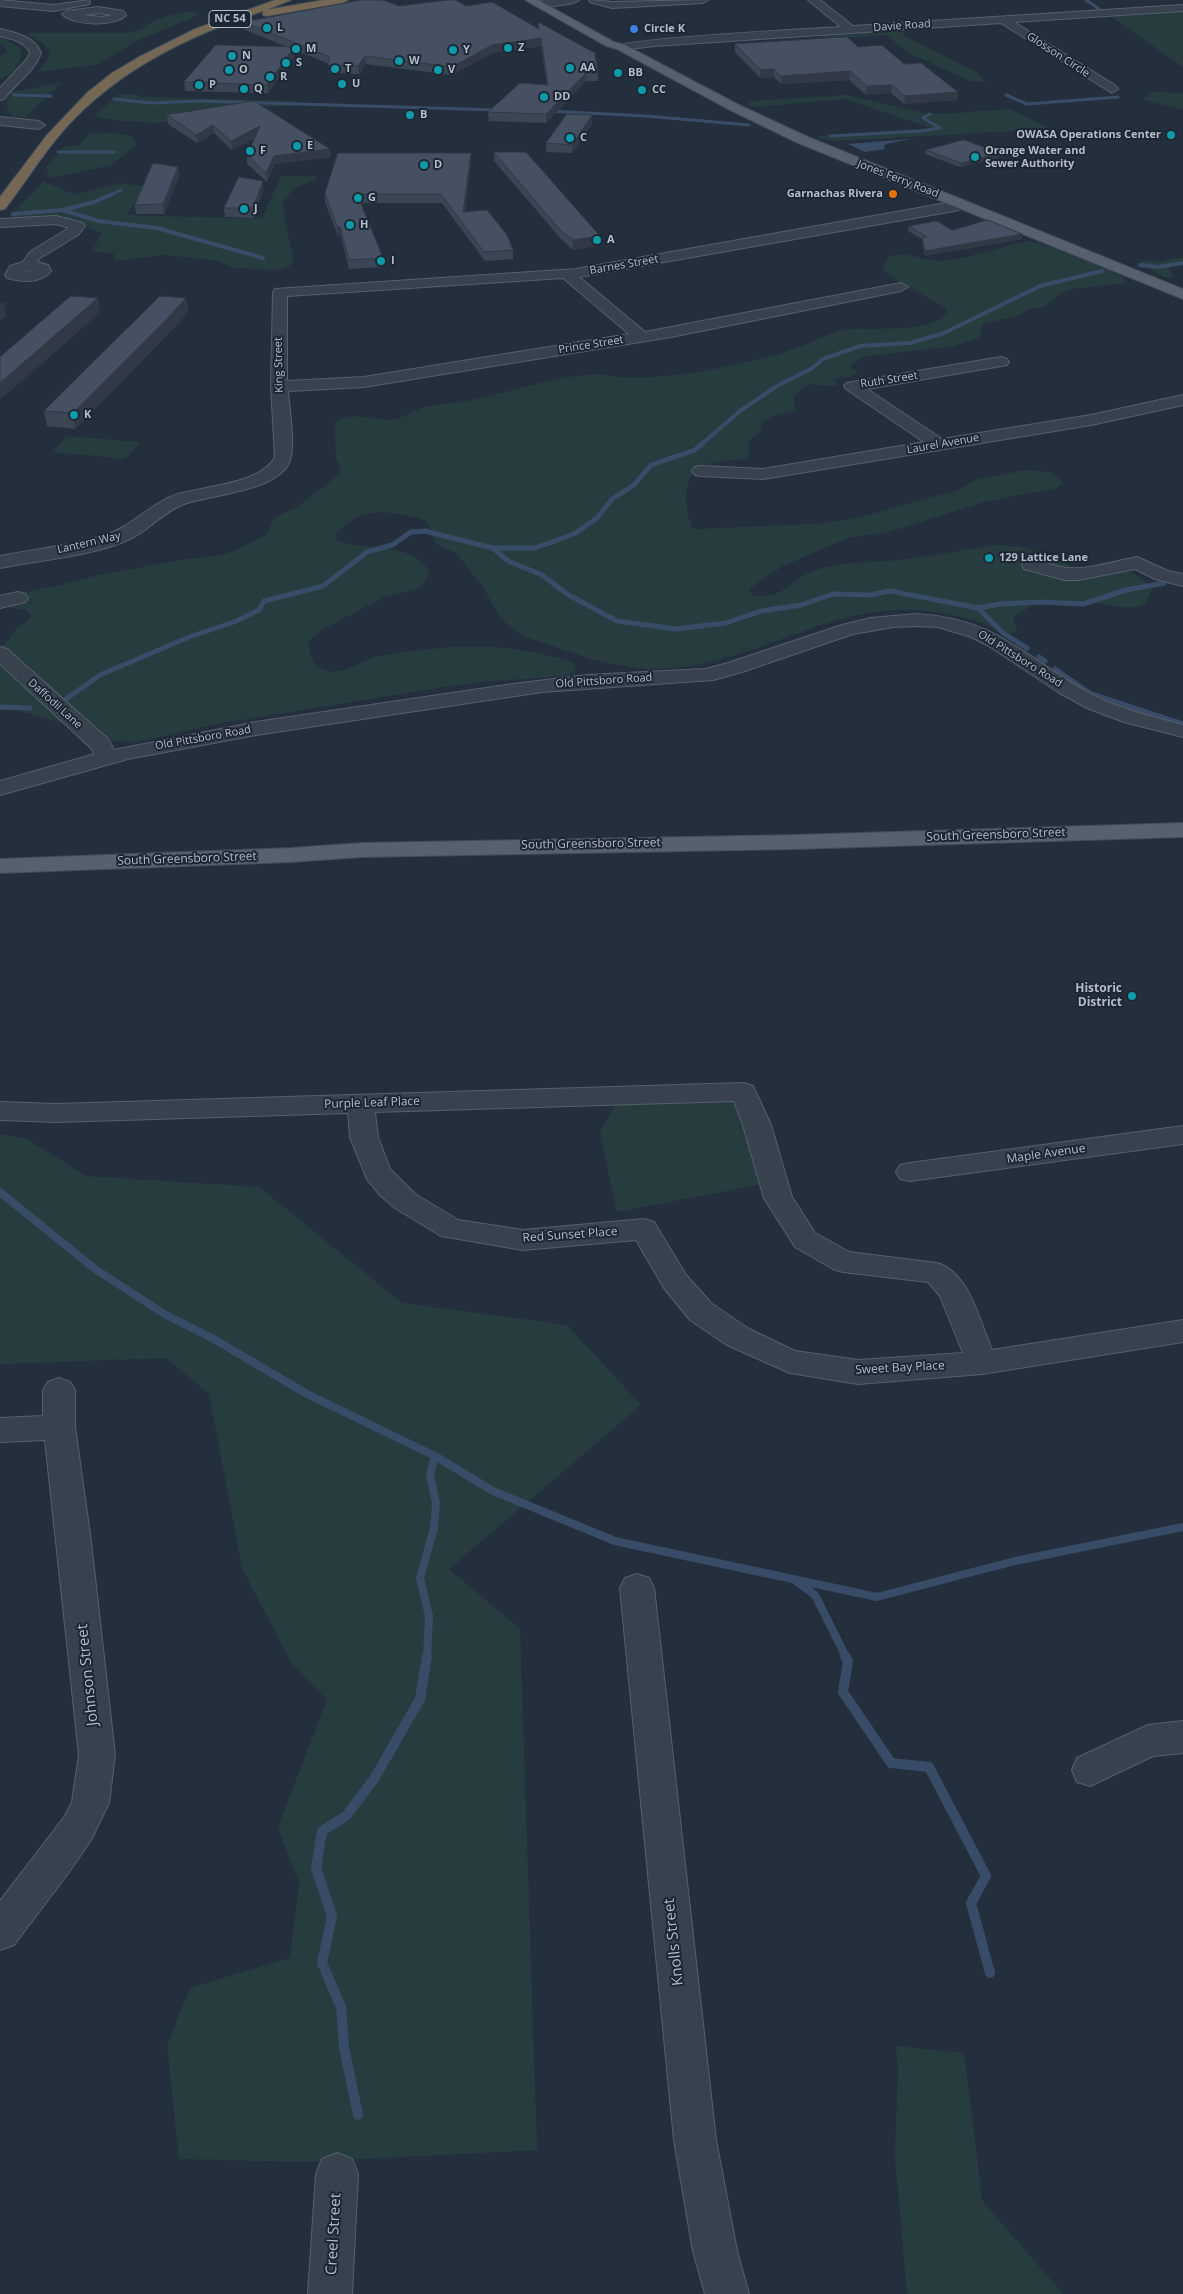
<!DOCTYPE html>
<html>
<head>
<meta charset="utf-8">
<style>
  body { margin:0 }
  canvas { display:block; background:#242f3e }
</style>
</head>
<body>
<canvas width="1183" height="2294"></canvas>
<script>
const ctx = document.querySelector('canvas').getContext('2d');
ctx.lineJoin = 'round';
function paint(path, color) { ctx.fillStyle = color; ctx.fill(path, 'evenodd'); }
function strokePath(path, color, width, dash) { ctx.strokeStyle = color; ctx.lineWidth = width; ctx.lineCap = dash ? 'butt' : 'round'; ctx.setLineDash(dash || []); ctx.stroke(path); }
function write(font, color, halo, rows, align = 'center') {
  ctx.font = font + ' "Open Sans",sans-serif'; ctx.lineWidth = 4; ctx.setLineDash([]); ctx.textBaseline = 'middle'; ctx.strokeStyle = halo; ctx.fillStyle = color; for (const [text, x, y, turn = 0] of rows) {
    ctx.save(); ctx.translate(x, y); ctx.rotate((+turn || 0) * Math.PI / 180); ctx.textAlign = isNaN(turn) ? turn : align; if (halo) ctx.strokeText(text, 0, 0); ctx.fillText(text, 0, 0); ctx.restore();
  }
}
paint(new Path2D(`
  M1183 10V67L1109 15Z
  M189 12 198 13 199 15 136 41 99 64 38 72 48 58 50 51 41 42 26 33H129C140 31 145 26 154 21 165 16 178 13 189 12Z
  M900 30 906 37 977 72 986 82 970 81 909 53 886 35 821 39 825 34Z
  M4 38 20 48C24 62 13 75 0 79V58L7 51 0 43V39Z
  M61 83 25 117 16 118 9 112 6 103 11 92Z
  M1149 92 1183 93V110L1143 99 1148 96Z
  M119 94H135L140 97 296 101 292 106 261 107 156 123 112 120 94 116Z
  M846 95 924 113 941 114 1010 109 1051 129 835 141 818 138 820 136 930 128 845 99 755 107 747 103 751 101Z
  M115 133 131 136 137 145 111 165 57 177H50L46 168 63 147 79 145 89 134Z
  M281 176H317L315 180 294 188 282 204 293 259V263L285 269 270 270 236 268 213 260 164 255 115 261 114 254 92 251 102 233 89 228 79 220 57 217H12L11 215 44 181 74 195 120 183 148 187 126 215 262 219Z
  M1027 241C1044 243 1116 270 1127 281L1126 283 1072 289 1062 292 1044 307 1030 309 1014 317 985 323 982 325 980 337 954 346 862 357 850 366 857 372V375L835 379 838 385C815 390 814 374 793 397L795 410 792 412 774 415 761 423 762 430 749 441V455L744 459C715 462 688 459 686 496 686 507 688 518 692 528L695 529 815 524 854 519 958 490 976 480 1025 470 1050 472 1064 483 1056 488 984 502 889 532 848 538 783 566 757 583 749 591 752 595C785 601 789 579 816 570 844 561 871 563 899 560 931 556 962 550 994 545L1021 547 1054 556C1083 584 1124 550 1152 590L1145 604 1136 607H1122L1086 602H1054L1033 605 1013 617 1017 631C1006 637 992 627 982 623 954 614 926 609 896 610 814 614 742 667 659 669 613 670 566 650 523 636L501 619 483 587 456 553 436 544C431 537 431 529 427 523 423 518 414 518 409 516 376 509 358 510 335 535V539C363 554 409 539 429 571L426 580 419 588 385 597 323 629 308 642C310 655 312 668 327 671 347 675 362 659 381 656 449 644 503 641 569 661L576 665 575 671 564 676 480 682 438 688 222 723 136 742 114 741 56 721 0 706V647C10 643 9 636 16 629 21 624 28 623 31 616L26 610 0 606V597L61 585 98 575 187 559 217 556 237 550 265 535 269 530 272 520 277 516 296 508 341 473 340 465 336 459 335 423C349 408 379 423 397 419 407 416 415 409 425 407 442 403 460 403 477 399 513 391 548 379 584 375 603 372 619 379 637 378 668 377 711 371 742 363 761 359 781 354 800 347 813 343 825 335 838 331 865 325 932 336 947 312L946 308 888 275 883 267 889 257C904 250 921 260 936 261 964 261 1000 247 1027 241Z
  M1177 258H1183V264L1167 266 1174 277H1164L1140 263 1145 260 1160 262Z
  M67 436 140 442 125 459 52 452Z
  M745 1098 768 1183 617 1212 600 1133 617 1101Z
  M0 1134 27 1139 86 1176 259 1187 402 1303 567 1325 641 1405 449 1569 520 1629 537 2150 302 2162 179 2159 167 2045 190 1988 290 1958 299 1883 278 1827 327 1700 292 1664 242 1568 209 1394 166 1358 0 1364Z
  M896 2046 964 2053 982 2200 1063 2294H907L895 2156 898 2071Z`), '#263c3f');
paint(new Path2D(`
  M910 139 886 144 884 146 885 149 865 152 848 144Z`), '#394c67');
strokePath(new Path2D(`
  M1086 0 1099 9 1098 12
  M14 95 51 96
  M1006 95 1027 104 1118 97
  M114 99 152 103 198 101 499 110
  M547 111 646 116 749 125
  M830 136 921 131 940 128 923 118 930 114
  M58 152H114
  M108 196 121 190`), '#394c67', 3);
strokePath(new Path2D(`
  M63 210 94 202 110 195
  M13 214 63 210 98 221 157 228 263 258
  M1140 265 1158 267 1183 263
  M703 443 740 411 777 386 811 369 823 359 860 346 910 343 944 333 1040 286 1102 271`), '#394c67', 4);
strokePath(new Path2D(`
  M493 548 508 561 542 575 567 594 617 621 676 629 726 623 761 611 801 605 833 594 870 595 890 591 978 608 1000 604 1040 602 1083 604 1126 590 1164 583
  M978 608 1003 633 1027 648
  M1039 657 1045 661
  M1055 669 1091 694 1183 724
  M66 699 100 675 189 637 234 622 259 610 264 601 323 586 367 552 392 545 411 532 425 531 493 548H535L552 542 574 534 597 518 612 499 634 485 651 465 695 450 704 442
  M0 707 30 708`), '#394c67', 5);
strokePath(new Path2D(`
  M0 1192 95 1269 166 1315 212 1338 307 1394 435 1456 493 1491 615 1541 877 1597 1015 1561 1183 1527
  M796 1581 815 1595 846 1657
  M427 1657 429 1616 420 1578 434 1528 436 1503 430 1474 435 1456`), '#394c67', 8);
strokePath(new Path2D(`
  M845 1656 848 1661 843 1692 891 1763 929 1767 986 1876 971 1903 990 1973
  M358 2115 344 2047 341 2007 322 1963 332 1916 316 1868 322 1831 346 1816 374 1779 420 1699 427 1656`), '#394c67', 10);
const minor = new Path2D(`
  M0 0 54 5 89 0 90 2 89 4 54 11 0 6Z
  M545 0H579C574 5 538 9 533 4L534 2Z
  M589 0 612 2 708 0 703 3 612 8 590 2Z
  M808 0H820L853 26 1183 5V11L1014 22 1116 86 1118 89 1112 93 1001 23 654 46 621 50 615 47C624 38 813 29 841 27Z
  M98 7 123 11 126 15C115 27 73 26 62 14L67 11ZM98 13 112 15 102 17 83 15Z
  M0 29C16 33 34 36 41 53 35 71 16 83 4 99L0 100V88L27 59 30 53C25 41 11 39 0 36Z
  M0 117 39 121 45 125 39 129 0 125Z
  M963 200 970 204 968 207 954 211 579 277 645 332 901 283 908 287 901 291 671 337 364 387 288 391C289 409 297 450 288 465 273 491 211 495 184 504 163 512 149 530 130 539 94 556 40 560 0 568V556C35 549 71 546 105 535 132 527 150 503 178 494 204 486 261 484 275 457L271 386 273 292 275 289 576 269ZM563 278 629 334 364 377 287 381V296Z
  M56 216 83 223 85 226 78 235 40 258 37 262 48 265 51 271C41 284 21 282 7 278L5 275 10 266 23 262 30 252 69 228 56 224 0 227V219ZM29 270H33L22 272Z
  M1001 357 1007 359 1009 362 1007 365 867 389 942 439 1091 415 1183 395V405L1091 425 763 479 701 476 695 475 692 471 695 467 701 466 763 469 924 442 846 389 844 386 846 383Z
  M1137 557 1168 571 1183 574V586L1155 579 1135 569 1078 580H1065L1024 569 1022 565 1024 561C1039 557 1052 567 1067 568 1089 570 1115 561 1137 557Z
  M18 592 25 594 28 598 25 602 0 608V596Z
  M916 614C996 618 1024 657 1089 693 1118 709 1151 716 1183 725V737L1124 722 1087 708 1058 692 989 646 971 637 938 627 916 626 893 627 853 634 742 672 713 680 542 692 256 735 128 759 0 795V781L95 754 91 748 0 664V647L7 649 108 739 114 750 256 722 513 684 587 675 705 669 728 663 842 625 871 618Z
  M744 1083 753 1086 771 1125 792 1197 815 1233 849 1252 937 1263C969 1272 980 1322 992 1350L1183 1320V1342L982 1374 858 1384 790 1373 727 1345 690 1320 664 1288 636 1240 523 1250 441 1236 395 1208 380 1195 367 1179 350 1137 348 1113 57 1122 0 1120V1102L57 1104ZM734 1101 743 1125 764 1198 795 1247 833 1269 843 1272 928 1282 940 1296 963 1353 858 1360 795 1351 749 1329 712 1304 686 1275 654 1222 644 1219 523 1230 458 1220 415 1194 390 1169 378 1137 375 1112Z
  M1183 1126V1144L910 1181 900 1179 896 1172 900 1165 910 1163Z
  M59 1378 70 1382 75 1390V1427L91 1542 115 1755 109 1803 91 1840 69 1872 14 1945 0 1950V1901L65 1816 72 1802 79 1755 45 1440 0 1442V1418L43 1416V1390L48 1382Z
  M637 1574 649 1578 654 1588 716 2140 737 2251 749 2294H705L693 2251 674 2140 620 1588 625 1578Z
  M1183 1721V1753L1153 1756 1090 1786 1077 1782 1072 1770 1077 1758 1148 1725Z
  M337 2153 352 2159 358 2174 352 2294H308L316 2174 322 2159Z`);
const major = new Path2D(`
  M525 0H538L614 42 625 45 739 105 808 137 1183 289V299L798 143 730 110 617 49 606 46Z
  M1183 823V837L795 849 362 857 291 862 0 873V859L291 848 362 843 795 835Z`);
const highway = new Path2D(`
  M275 0H291L266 10 324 0H348L343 3 267 16 263 15V11C194 34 127 65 75 118 48 145 28 179 5 209L0 210V197L47 135 88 92 112 73 139 57 195 29Z`);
strokePath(minor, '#565f6c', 2);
strokePath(major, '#414a57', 2);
strokePath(highway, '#434c59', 2);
paint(minor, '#38414e');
paint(major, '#56606e');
paint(highway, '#746855');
paint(new Path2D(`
  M399 6H466L538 28V22L598 73V81H586L546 123 489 121 488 112 547 85 541 46 492 53 452 75 365 64 359 74 329 73V64L295 50V55L268 93 185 91 184 82 287 47 245 30 244 22Z
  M735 44 858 47 904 64 957 100 904 104 891 93 866 95 849 80 781 84 774 77 760 78 735 52Z
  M167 115 330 149 331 157 275 164 267 182 247 164V155L255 138 232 150 214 133 197 143 168 124Z
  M592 124 572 153 546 152V143Z
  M926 150 1000 153 999 158 960 167 925 154Z
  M494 152 600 236V245L573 250 562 240 494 161Z
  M471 153V162L465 212 513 250V259L485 261 442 203H361L383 258 384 267 349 269 341 236H338L325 202V193Z
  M179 176 164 214H136L135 205Z
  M263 190 254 218 225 217 224 208Z
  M909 226 952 230 1022 234V239L925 256 922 242V239L908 231Z
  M186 298 188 312 168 334 75 429 47 426 44 411Z`), '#3b4654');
paint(new Path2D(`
  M541 38V46L492 53 452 75V67L492 45Z
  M294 47 295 55 268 93 267 85Z
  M365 56V64L359 74 358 66Z
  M774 69V77L760 78 761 70Z
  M850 71 849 80 781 84V76Z
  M586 73V81L546 123V114Z
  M892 85 891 93 866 95 867 86Z
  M958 92 957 100 904 104 905 96Z
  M592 115V124L572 153V145Z
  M213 125 214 133 197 143 196 135Z
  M260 126 261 134 232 150 231 141Z
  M330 149 331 157 275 164 267 182 266 173 274 156Z
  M471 153V162L464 221 463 212Z
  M1000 153 999 158 960 167 961 163Z
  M178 167 179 176 164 214 163 204Z
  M263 181V190L254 218 253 208Z
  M337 227H340L341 236H338Z
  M1022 234V239L925 256V251Z
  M600 236V245L573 250V240Z
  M98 298 100 313 0 400V383Z
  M186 298 188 312 168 334 75 429 73 413Z
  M4 301 6 316 0 321V304Z`), '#303945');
const building = new Path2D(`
  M361 0H383L399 6 447 0H456L466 6 492 2 539 29 538 22 595 53 598 73H586L546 114 488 112 520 83 548 85 541 38 492 45 452 67 365 56 358 66 328 65 330 57 244 22Z
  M847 37 858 47 882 45 904 64 921 63 958 92 905 96 892 85 867 86 850 71 781 76 774 69 761 70 735 44Z
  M216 45 294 47 267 85 184 82Z
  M254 101 330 149 274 156 266 173 247 155 260 126 231 141 213 125 196 135 167 115Z
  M567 114 592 115 572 145 546 143Z
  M964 140 1000 153 961 163 926 150Z
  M494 152H526L600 236 573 240 561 231Z
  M338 153H471L463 212 487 210 507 235 513 250 484 252 441 194H357L383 258 349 260 340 227H337L325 193Z
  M153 163 178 167 163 204 135 205Z
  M239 177 263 181 253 208H224Z
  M988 220 1022 234 925 251 922 238 927 237 909 226 937 221 952 230Z
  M71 296 98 298 0 383V357Z
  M160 296 186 298 166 320 73 413 44 411Z`);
paint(building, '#455162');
strokePath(building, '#303945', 1);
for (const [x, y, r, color] of [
  [267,28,5,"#0f9aa8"],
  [634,29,5,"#3f7fe0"],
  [508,48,5,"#0f9aa8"],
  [296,49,5,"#0f9aa8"],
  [453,50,5,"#0f9aa8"],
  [232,56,5,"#0f9aa8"],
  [399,61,5,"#0f9aa8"],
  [286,63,5,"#0f9aa8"],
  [570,68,5,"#0f9aa8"],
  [335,69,5,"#0f9aa8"],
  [229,70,5,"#0f9aa8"],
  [438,70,5,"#0f9aa8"],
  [618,73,5,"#0f9aa8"],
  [270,77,5,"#0f9aa8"],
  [342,84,5,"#0f9aa8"],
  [199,85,5,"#0f9aa8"],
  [244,89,5,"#0f9aa8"],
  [642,90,5,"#0f9aa8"],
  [544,97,5,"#0f9aa8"],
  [410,115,5,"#0f9aa8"],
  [1171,135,5,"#0f9aa8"],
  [570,138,5,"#0f9aa8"],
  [297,146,5,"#0f9aa8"],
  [250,151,5,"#0f9aa8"],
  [975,157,5,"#0f9aa8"],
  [424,165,5,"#0f9aa8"],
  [893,194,5,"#e8710a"],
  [358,198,5,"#0f9aa8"],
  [244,209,5,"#0f9aa8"],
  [350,225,5,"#0f9aa8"],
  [597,240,5,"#0f9aa8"],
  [381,261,5,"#0f9aa8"],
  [74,415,5,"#0f9aa8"],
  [989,558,5,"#0f9aa8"],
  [1132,996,5,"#0f9aa8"]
]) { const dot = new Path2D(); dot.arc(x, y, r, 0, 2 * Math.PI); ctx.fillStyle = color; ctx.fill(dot); strokePath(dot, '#1d2633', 2); }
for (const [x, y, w] of [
  [230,19,42]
]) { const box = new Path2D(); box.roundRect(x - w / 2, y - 8.5, w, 17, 4); ctx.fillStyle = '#1d2633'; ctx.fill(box); strokePath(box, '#b4bcc9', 1); }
write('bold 11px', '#b4bcc9', null, [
  ["NC 54",230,19]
]);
write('11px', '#b4bcc9', '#1d2633', [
  ["Davie Road",902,26,-4],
  ["Glosson Circle",1058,55,33],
  ["Jones Ferry Road",898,179,21],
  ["Barnes Street",624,265,-10],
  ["Prince Street",591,345,-9],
  ["King Street",279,365,-91],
  ["Ruth Street",889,380,-9],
  ["Laurel Avenue",943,444,-10],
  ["Lantern Way",89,543,-13],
  ["Old Pittsboro Road",1020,659,32],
  ["Old Pittsboro Road",604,681,-4],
  ["Daffodil Lane",55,704,42],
  ["Old Pittsboro Road",203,738,-10]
]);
write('bold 11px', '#b4bcc9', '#1d2633', [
  ["L",277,28],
  ["Circle K",644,29],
  ["Z",518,48],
  ["M",306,49],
  ["Y",463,50],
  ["N",242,56],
  ["W",409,61],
  ["S",296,63],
  ["AA",580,68],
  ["T",345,69],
  ["O",239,70],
  ["V",448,70],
  ["BB",628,73],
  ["R",280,77],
  ["U",352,84],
  ["P",209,85],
  ["Q",254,89],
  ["CC",652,90],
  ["DD",554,97],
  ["B",420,115],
  ["OWASA Operations Center",1161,135,"right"],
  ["C",580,138],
  ["E",307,146],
  ["F",260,151],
  ["Orange Water and",985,151],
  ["Sewer Authority",985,164],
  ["D",434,165],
  ["Garnachas Rivera",883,194,"right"],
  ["G",368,198],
  ["J",254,209],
  ["H",360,225],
  ["A",607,240],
  ["I",391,261],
  ["K",84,415],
  ["129 Lattice Lane",999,558]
], 'left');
write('12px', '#b4bcc9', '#1d2633', [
  ["South Greensboro Street",996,835,-2],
  ["South Greensboro Street",591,844,-1],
  ["South Greensboro Street",187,859,-2],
  ["Purple Leaf Place",372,1103,-2],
  ["Maple Avenue",1046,1154,-8],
  ["Red Sunset Place",570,1235,-4],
  ["Sweet Bay Place",900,1368,-3]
]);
write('bold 12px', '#b4bcc9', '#1d2633', [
  ["Historic",1122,989],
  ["District",1122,1003]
], 'right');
write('15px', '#b4bcc9', '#1d2633', [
  ["Johnson Street",88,1675,-96],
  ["Knolls Street",674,1942,-96],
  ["Creel Street",334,2234,-87]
]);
</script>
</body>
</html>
